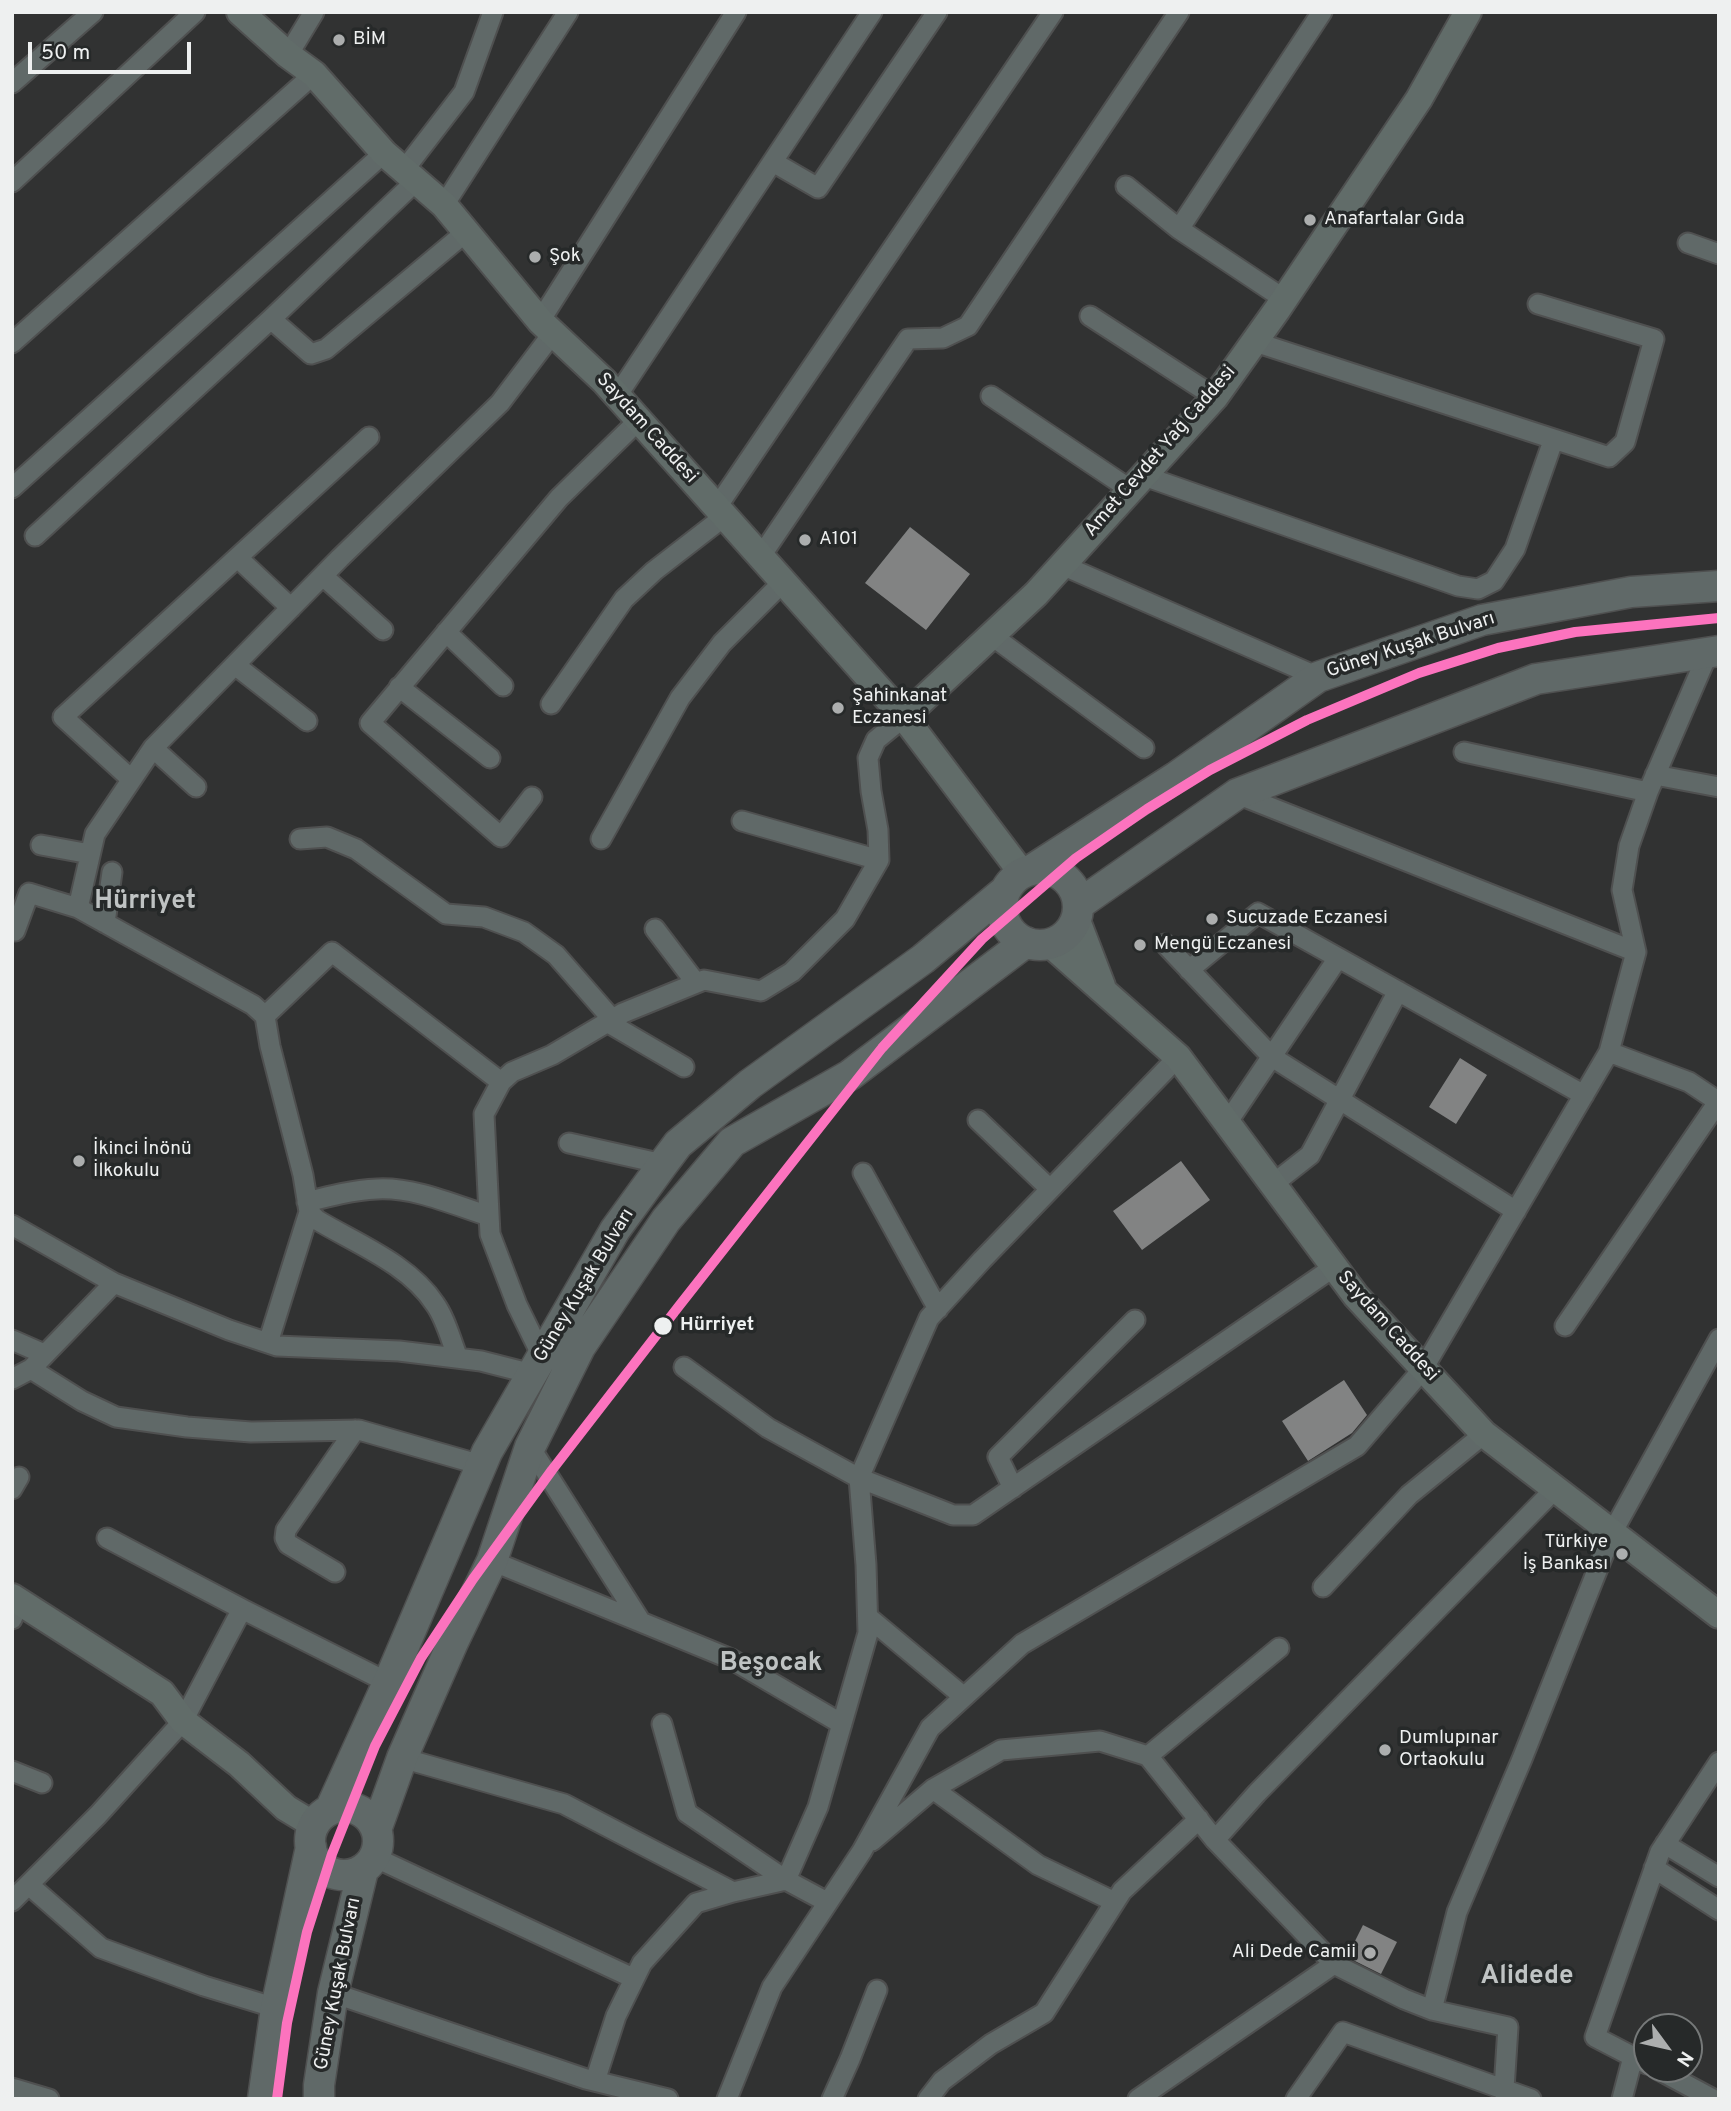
<!DOCTYPE html>
<html>
<head>
<meta charset="utf-8">
<style>
  body { margin:0 }
  #map { position:relative; width:1731px; height:2111px; overflow:hidden; background:#313232; font-family:Overpass,sans-serif }
  canvas { display:block }
  .frame { position:absolute; inset:0; border:14px solid #eef0f0; pointer-events:none }
  .north { position:absolute; left:1633px; top:2013px; width:70px; height:70px; box-sizing:border-box; background:#262929; border:2px solid #767979; border-radius:50%; rotate:123deg; font-size:19px; font-weight:700; line-height:28px; text-align:center; color:#eef0f0 }
  .north::after { content:''; display:block; margin:auto; width:24px; height:32px; background:#acaeae; clip-path:polygon(50% 0,100% 100%,50% 72%,0 100%) }
  .scale { position:absolute; left:28px; top:42px; width:163px; height:32px; box-sizing:border-box; border:4px solid #eef0f0; border-top:0; padding-left:9px; font-size:21px; line-height:24px; white-space:nowrap; color:#eef0f0; -webkit-text-stroke:5px #262929; paint-order:stroke }
</style>
</head>
<body>
<div id="map">
<canvas width="1731" height="2111"></canvas>
<div class="frame"></div>
<div class="north">N</div>
<div class="scale">50 m</div>
</div>
<script>
const ctx = document.querySelector('canvas').getContext('2d');
ctx.lineJoin = 'round';
function paint(path, color) { ctx.fillStyle = color; ctx.fill(path, 'evenodd'); }
function strokePath(path, color, width, dash) { ctx.strokeStyle = color; ctx.lineWidth = width; ctx.lineCap = dash ? 'butt' : 'round'; ctx.setLineDash(dash || []); ctx.stroke(path); }
function write(font, color, halo, rows, align = 'center') {
  ctx.font = font + ' Overpass,sans-serif'; ctx.lineWidth = 7; ctx.setLineDash([]); ctx.textBaseline = 'middle'; ctx.strokeStyle = halo; ctx.fillStyle = color; for (const [text, x, y, turn = 0] of rows) {
    ctx.save(); ctx.translate(x, y); ctx.rotate((+turn || 0) * Math.PI / 180); ctx.textAlign = isNaN(turn) ? turn : align; if (halo) ctx.strokeText(text, 0, 0); ctx.fillText(text, 0, 0); ctx.restore();
  }
}
paint(new Path2D(`
  M910 527 970 574 926 630 865 583Z
  M1460 1058 1487 1075 1456 1124 1429 1107Z
  M1181 1161 1210 1200 1142 1250 1113 1211Z
  M1344 1380 1367 1415 1352 1433 1308 1461 1282 1421Z
  M1363 1925 1397 1942 1381 1974 1347 1957Z`), '#828383');
const street = new Path2D(`
  M288 55 314 12
  M12 83 93 12
  M773 162 818 188 937 12
  M404 170 464 92 493 12
  M12 182 195 12
  M1126 186 1179 229 1284 299
  M444 205 568 12
  M1179 229 1322 12
  M1688 243 1719 254
  M1090 316 1215 397
  M271 319 311 354 326 349 466 232
  M540 321 736 12
  M1255 342 1609 457 1625 442 1654 339 1538 304
  M12 343 314 74
  M617 396 872 12
  M991 396 1131 490
  M1144 476 1458 586 1478 589 1494 581 1515 549 1553 441
  M12 488 384 153
  M717 507 1053 12
  M35 536 271 319 416 181
  M761 556 908 339 943 338 968 326 1179 12
  M238 558 291 608
  M1062 565 1318 677
  M323 576 383 630
  M446 632 503 686
  M991 635 1144 748
  M235 665 307 721
  M399 687 490 758
  M551 704 624 599 654 571 725 516
  M153 748 196 787
  M1464 752 1648 792
  M1655 775 1719 787
  M131 779 63 717 369 437
  M1237 794 1636 952
  M532 797 501 837 370 723 559 498 639 420
  M742 821 879 860
  M300 839 327 837 356 849 446 914 484 917 524 932 556 955 612 1019
  M601 839 680 698 722 643 784 581
  M41 845 90 854
  M78 908 95 834 153 748 340 558 500 403 553 333
  M105 923 112 872
  M655 929 696 983
  M15 931 29 893 78 908 253 1005 265 1016 270 1046 303 1175 309 1212 317 1220C357 1244 409 1264 435 1304 446 1319 451 1341 458 1358
  M1165 944 1272 1057 1516 1211
  M1189 970 1258 913 1584 1095
  M265 1016 332 952 501 1082
  M607 1022 684 1067
  M1609 1052 1689 1082 1719 1102
  M978 1120 1050 1189
  M1227 1123 1338 958
  M569 1143 663 1164
  M863 1173 938 1309
  M1273 1184 1310 1155 1398 991
  M307 1202C330 1196 353 1190 377 1189 415 1187 454 1205 489 1216
  M12 1225 114 1283 229 1330 277 1346 399 1351 481 1361 532 1374
  M1565 1326 1718 1102
  M12 1340 44 1354
  M268 1343 309 1212
  M542 1356 517 1305 490 1234 484 1114 501 1082 512 1072 552 1055 623 1013 704 980 761 991 792 972 845 919 879 860 878 830 871 791 868 758 876 740 904 717
  M684 1367 768 1428 859 1478 953 1515H973L1334 1267
  M31 1369 82 1401 116 1417 187 1427 251 1432 359 1430 481 1465
  M12 1379 31 1369 114 1283
  M530 1447 641 1622
  M1013 1488 998 1457 1135 1320
  M12 1489 19 1477
  M492 1561 731 1659 842 1724
  M335 1572 288 1544 285 1538 286 1530 355 1430
  M1323 1587 1409 1495 1484 1434
  M242 1609 387 1682
  M868 1617 964 1697
  M12 1619 19 1602
  M662 1724 687 1813 786 1880
  M1148 1756 1279 1648
  M402 1758 564 1804 733 1892 786 1880
  M12 1771 42 1783
  M933 1789 1038 1865 1115 1902
  M1215 1840 1257 1793 1555 1489
  M872 1841 933 1789 1001 1750 1100 1741 1148 1756 1215 1840 1334 1964 1404 1999 1432 2010 1508 2027 1504 2089 1506 2099
  M1665 1844 1719 1877
  M374 1857 633 1978
  M1654 1868 1719 1910
  M29 1885 101 1948 204 1986 276 2008
  M12 1901 98 1815 183 1721 242 1609 107 1538
  M827 1902 786 1880 818 1807 868 1633 866 1565 859 1478 929 1318 982 1260 1178 1057
  M333 1993 586 2079 668 2099
  M1432 2010 1457 1912 1522 1759 1612 1533 1719 1339
  M1647 2064 1595 2037 1660 1852 1719 1762
  M1657 2069 1713 2099
  M595 2081 616 2016 642 1963 696 1903 733 1892
  M12 2088 49 2099
  M727 2099 772 1987 862 1851 930 1728 1022 1644 1357 1446 1423 1369 1609 1052 1636 952 1622 890 1629 846 1648 792 1709 651
  M832 2099 850 2059 877 1990
  M928 2099 942 2081 991 2044 1044 2013 1122 1891 1199 1819
  M1138 2099 1334 1964
  M1296 2099 1343 2032 1531 2099
  M1622 2099 1633 2057`);
const secondary = new Path2D(`
  M240 12 288 55 314 74 384 153 444 205 540 321 604 381 904 717 1022 873
  M904 717 1036 594 1215 397 1277 310 1419 99 1468 12
  M1076 918 1102 986
  M1049 943 1178 1057 1356 1296 1484 1434 1719 1615
  M12 1597 162 1693 183 1721 239 1764 286 1808 314 1825`);
const primary = new Path2D(`
  M1033 869 1176 777 1318 677 1482 620 1631 592 1719 586
  M1002 907a38 38 0 1 1 76 0a38 38 0 1 1-76 0Z
  M1078 905 1237 794 1536 679 1719 651
  M310 1841a34 34 0 1 1 68 0a34 34 0 1 1-68 0Z
  M330 1810 392 1674 487 1452 615 1230 663 1164 678 1144 750 1084 923 959 1005 891
  M376 1830 402 1758 453 1642 492 1561 530 1447 580 1347 666 1220 732 1142 850 1075 1026 942
  M263 2099 276 2008 311 1847
  M319 2099V2085L333 1993 363 1870`);
strokePath(street, '#4f5050', 23);
strokePath(secondary, '#4f5050', 30);
strokePath(primary, '#4f5050', 33);
strokePath(street, '#606968', 19);
strokePath(secondary, '#616c69', 26);
strokePath(primary, '#606968', 30);
strokePath(new Path2D(`
  M277 2099 287 2023 307 1932 332 1854 375 1746 421 1658 473 1579 552 1470 679 1306 882 1048 982 939 1076 858 1147 809 1210 770 1307 720 1419 673 1498 648 1575 632 1719 618`), '#fc73be', 10);
for (const [x, y, r, color] of [
  [339,40,7,"#acaeae"],
  [1310,220,7,"#acaeae"],
  [535,257,7,"#acaeae"],
  [805,540,7,"#acaeae"],
  [838,708,7,"#acaeae"],
  [1212,919,7,"#acaeae"],
  [1140,945,7,"#acaeae"],
  [79,1161,7,"#acaeae"],
  [663,1326,10,"#eef0f0"],
  [1622,1554,7,"#acaeae"],
  [1385,1750,7,"#acaeae"],
  [1370,1953,7,"#acaeae"]
]) { const dot = new Path2D(); dot.arc(x, y, r, 0, 2 * Math.PI); ctx.fillStyle = color; ctx.fill(dot); strokePath(dot, '#262929', 2.5); }
write('19px', '#eef0f0', '#262929', [
  ["BİM",353,40],
  ["Anafartalar Gıda",1324,220],
  ["Şok",549,257],
  ["A101",819,540],
  ["Şahinkanat",852,697],
  ["Eczanesi",852,719],
  ["Sucuzade Eczanesi",1226,919],
  ["Mengü Eczanesi",1154,945],
  ["İkinci İnönü",93,1150],
  ["İlkokulu",93,1172],
  ["Türkiye",1608,1543,"right"],
  ["İş Bankası",1608,1565,"right"],
  ["Dumlupınar",1399,1739],
  ["Ortaokulu",1399,1761],
  ["Ali Dede Camii",1356,1953,"right"]
], 'left');
write('19px', '#eef0f0', '#262929', [
  ["Saydam Caddesi",646,429,48],
  ["Amet Cevdet Yağ Caddesi",1161,452,-49],
  ["Güney Kuşak Bulvarı",1411,646,-18],
  ["Güney Kuşak Bulvarı",585,1286,-59],
  ["Saydam Caddesi",1387,1327,48],
  ["Güney Kuşak Bulvarı",339,1984,-79]
]);
write('bold 19px', '#eef0f0', '#262929', [
  ["Hürriyet",680,1326]
], 'left');
write('bold 26px', '#bfc3c3', '#262929', [
  ["Hürriyet",145,903],
  ["Beşocak",771,1665],
  ["Alidede",1527,1978]
]);
</script>
</body>
</html>
